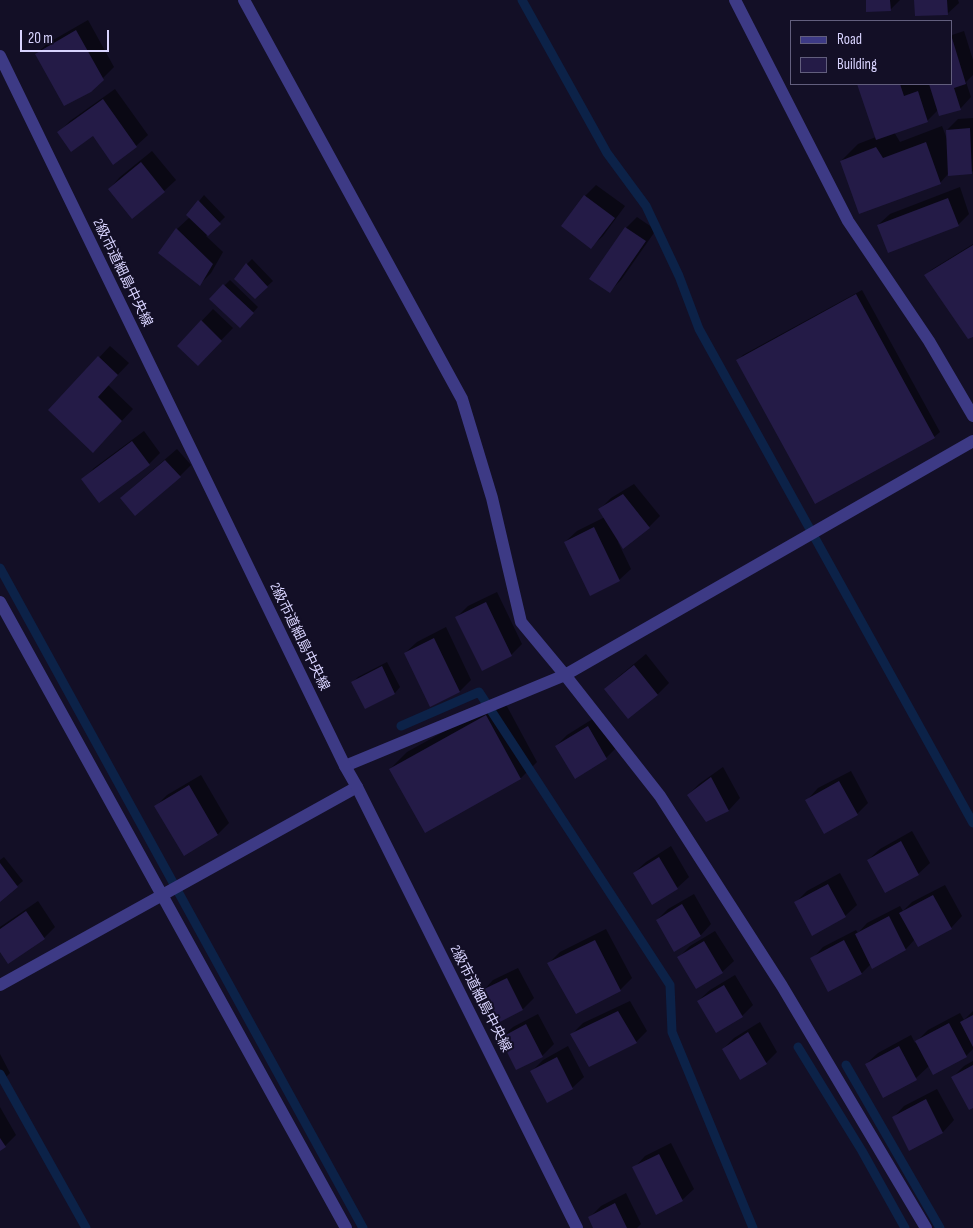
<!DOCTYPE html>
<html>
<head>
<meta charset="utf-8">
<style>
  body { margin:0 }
  #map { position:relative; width:973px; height:1228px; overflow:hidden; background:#130f26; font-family:"Sofia Sans Condensed",sans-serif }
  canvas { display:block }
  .legend { position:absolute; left:790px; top:20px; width:162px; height:65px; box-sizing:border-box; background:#130f26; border:1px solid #625e7d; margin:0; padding:6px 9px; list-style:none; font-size:15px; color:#d9d4ff }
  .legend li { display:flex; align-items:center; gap:10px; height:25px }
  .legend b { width:25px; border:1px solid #625e7d }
  .scale { position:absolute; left:20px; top:30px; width:89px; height:22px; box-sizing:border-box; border:2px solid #d9d4ff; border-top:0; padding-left:6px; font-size:15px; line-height:18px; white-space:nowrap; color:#d9d4ff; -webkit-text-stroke:4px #130f26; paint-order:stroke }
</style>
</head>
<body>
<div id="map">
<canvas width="973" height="1228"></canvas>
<ul class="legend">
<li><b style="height:6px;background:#3d3a85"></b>Road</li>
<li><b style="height:14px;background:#241b47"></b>Building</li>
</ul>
<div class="scale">20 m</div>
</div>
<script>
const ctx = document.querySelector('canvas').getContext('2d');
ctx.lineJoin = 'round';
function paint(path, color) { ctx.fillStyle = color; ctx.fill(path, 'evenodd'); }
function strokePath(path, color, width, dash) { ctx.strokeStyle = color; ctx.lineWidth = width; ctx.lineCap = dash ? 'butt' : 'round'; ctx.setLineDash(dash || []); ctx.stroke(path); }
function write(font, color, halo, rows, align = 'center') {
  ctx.font = font + ' "Sofia Sans Condensed","Noto Sans JP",sans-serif'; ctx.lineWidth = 4; ctx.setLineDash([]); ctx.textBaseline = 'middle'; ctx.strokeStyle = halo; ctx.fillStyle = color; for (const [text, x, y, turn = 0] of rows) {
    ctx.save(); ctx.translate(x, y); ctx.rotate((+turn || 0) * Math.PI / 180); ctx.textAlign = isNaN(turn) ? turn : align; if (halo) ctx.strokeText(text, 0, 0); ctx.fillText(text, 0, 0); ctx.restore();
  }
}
paint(new Path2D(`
  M867 0H900L890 10Z
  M916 0H958L959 3 947 14Z
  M88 20 114 67 90 91 36 54 48 43Z
  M964 31 973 60V75L966 82 971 97 960 109 938 110 927 121 894 132 900 142 942 126 947 139V130L958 119 973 118V171L971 173 948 174 940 183 841 161 858 144 876 137 858 84H915L916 85 921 84H952V35Z
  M115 89 148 135 136 146 93 134 59 132 70 121Z
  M152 151 176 180 164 191 132 217 109 189 120 177Z
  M596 185 625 206 603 236 591 247 585 196Z
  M960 187 969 214 958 225H878L890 214Z
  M204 195 225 217 206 236 223 252 211 273 200 284 177 229 190 217 188 215Z
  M637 217 656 230 621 280 610 291 626 228Z
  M973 244V335L926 275 931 270Z
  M252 259 273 281 255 297 247 264Z
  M230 280 258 307 240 327 211 299Z
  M862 290 940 432 934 437 737 361 743 355Z
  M213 309 233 328 198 364 178 346Z
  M110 346 129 363 108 385 133 409 104 440 50 410Z
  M144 431 160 453 149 464 83 480 94 468Z
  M177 449 191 465 180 476 122 498 133 487Z
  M634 484 660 516 649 527 618 542 631 569 619 580 565 542 577 531 605 517 600 509 611 498Z
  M497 592 522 644 511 655 457 617 468 606Z
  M446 627 471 680 460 691 430 705 405 653 417 642Z
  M646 654 669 683 658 694 628 717 606 689 617 678Z
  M387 662 400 687 395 693 366 708 353 682 358 677Z
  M503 699 537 762 521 778 425 832 390 769 407 752Z
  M599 715 618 746 606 758 575 777 556 746 567 735Z
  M723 767 740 798 729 810 706 821 688 795 699 784Z
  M851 771 868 803 857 814 807 800 818 788Z
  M201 775 229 823 218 834 184 854 156 806 167 795Z
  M912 831 930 863 918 874 868 860 880 849Z
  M671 846 689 877 677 888 652 903 634 873 646 862Z
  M4 857 23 881 0 900V860Z
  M840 873 857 905 845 916 796 902 807 891Z
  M945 885 962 916 951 928 915 939 906 949 873 967 871 964 862 973 829 990 812 959 823 947 856 930 858 933 867 923 900 906 903 911 912 902Z
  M694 894 711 924 700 936 657 920 668 909Z
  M38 901 55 927 44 938 0 950V927Z
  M606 929 632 978 620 990 577 1012 549 963 560 952Z
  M715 931 734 961 722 972 679 957 690 946Z
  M518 968 534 998 523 1009 497 1022 482 992 493 980Z
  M735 975 753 1005 742 1016 698 1001 710 990Z
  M630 1001 647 1031 636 1042 571 1035 583 1023Z
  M973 1011V1049L966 1056 929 1066 916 1078 884 1096 866 1064 878 1053 911 1035 915 1043 928 1030 960 1013 964 1020Z
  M538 1014 554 1044 542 1056 517 1068 501 1038 513 1027Z
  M760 1022 777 1052 766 1063 723 1049 734 1038Z
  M568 1046 584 1077 572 1088 532 1071 543 1060Z
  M0 1054 10 1073 0 1083Z
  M973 1061V1107L953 1077 964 1066Z
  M937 1089 954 1120 943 1132 910 1149 893 1118 904 1106Z
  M0 1107 16 1135 5 1146 0 1149Z
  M671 1143 694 1189 682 1200 634 1168 645 1156Z
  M626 1193 641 1224 637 1228H595L590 1217 601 1206Z`), '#0007');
strokePath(new Path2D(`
  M522 0 607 153 646 206 679 276 699 329 973 823
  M0 568 363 1228
  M401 726 479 692 670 985 672 1032 753 1228
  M798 1047 862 1151 905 1228
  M846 1065 940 1228
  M0 1074 86 1228`), '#0c2248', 9);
paint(new Path2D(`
  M866 0H890L891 11 866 12Z
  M914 0H947L948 15 915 16Z
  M76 30 104 80 91 92 64 106 35 54Z
  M952 38 966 84 954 88 961 110 939 116 929 84H952Z
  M857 84H900L904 96 918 91 928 122 876 140Z
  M103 99 137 147 113 165 93 136 71 152 57 132Z
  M970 128 972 174 948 176 946 130Z
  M926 142 941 184 859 214 840 161 876 147 883 158Z
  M141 162 165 192 132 219 108 189Z
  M584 195 615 218 591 249 561 226Z
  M948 198 959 226 888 253 877 225Z
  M198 200 221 224 208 236 186 215Z
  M625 227 646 241 610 293 589 279Z
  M176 228 213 264 200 286 158 253Z
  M973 245V337L968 339 924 275Z
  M246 263 268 287 255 299 234 279Z
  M223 284 254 313 240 328 209 299Z
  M856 294 935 438 815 504 736 360Z
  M201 320 222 341 198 366 177 346Z
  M98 356 118 375 98 397 122 421 93 453 48 410Z
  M132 441 150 465 99 503 81 479Z
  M165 460 181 477 135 516 120 498Z
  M623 494 650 528 623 549 598 509Z
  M594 527 620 581 590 596 564 542Z
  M486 602 512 656 482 671 455 617Z
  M434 638 460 692 430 707 404 653Z
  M634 665 658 695 628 719 604 689Z
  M382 666 395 694 365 709 351 682Z
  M486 715 521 779 425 833 389 769Z
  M588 726 607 759 575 779 555 746Z
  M711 777 729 811 706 822 687 795Z
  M839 781 858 815 824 834 805 800Z
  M189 785 218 835 184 856 154 806Z
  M901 841 919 875 885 893 867 860Z
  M659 857 678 889 652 905 633 873Z
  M0 863 18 887 0 902Z
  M828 884 846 917 812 936 794 902Z
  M933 895 952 929 918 947 899 913Z
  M682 904 701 936 674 952 656 920Z
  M26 911 45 939 8 964 0 952V929Z
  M889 916 906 950 872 969 855 934Z
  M595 940 621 991 576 1014 547 963Z
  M844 940 862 974 828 992 810 958Z
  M704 941 723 973 696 989 677 957Z
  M507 978 523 1010 496 1024 480 991Z
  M724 985 743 1017 716 1033 697 1001Z
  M618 1011 637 1043 589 1067 570 1034Z
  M973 1015V1047L960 1022Z
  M949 1023 967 1057 933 1075 915 1041Z
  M526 1024 543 1057 516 1070 500 1038Z
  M748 1032 767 1064 740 1080 722 1049Z
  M899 1046 917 1080 883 1098 865 1064Z
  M557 1057 573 1089 547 1103 530 1071Z
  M973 1065V1108L969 1110 951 1077Z
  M926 1099 943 1133 909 1151 892 1117Z
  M0 1138 6 1147 0 1151Z
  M659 1154 683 1201 656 1215 632 1167Z
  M615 1203 627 1228H593L588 1217Z`), '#241b47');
strokePath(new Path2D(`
  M244 0 462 399 492 498 521 622 565 675 660 796 782 986 926 1228
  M735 0 848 221 929 341 973 416
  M0 602 346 1228
  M345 766 565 675 973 441
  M0 985 357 787`), '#3d3a85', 12);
strokePath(new Path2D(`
  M0 56 345 766 357 787 577 1228`), '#3d3a85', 12);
write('14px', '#d9d4ff', '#130f26', [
  ["2級市道細島中央線",122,273,64],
  ["2級市道細島中央線",299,637,64],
  ["2級市道細島中央線",480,999,63]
]);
</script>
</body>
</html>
